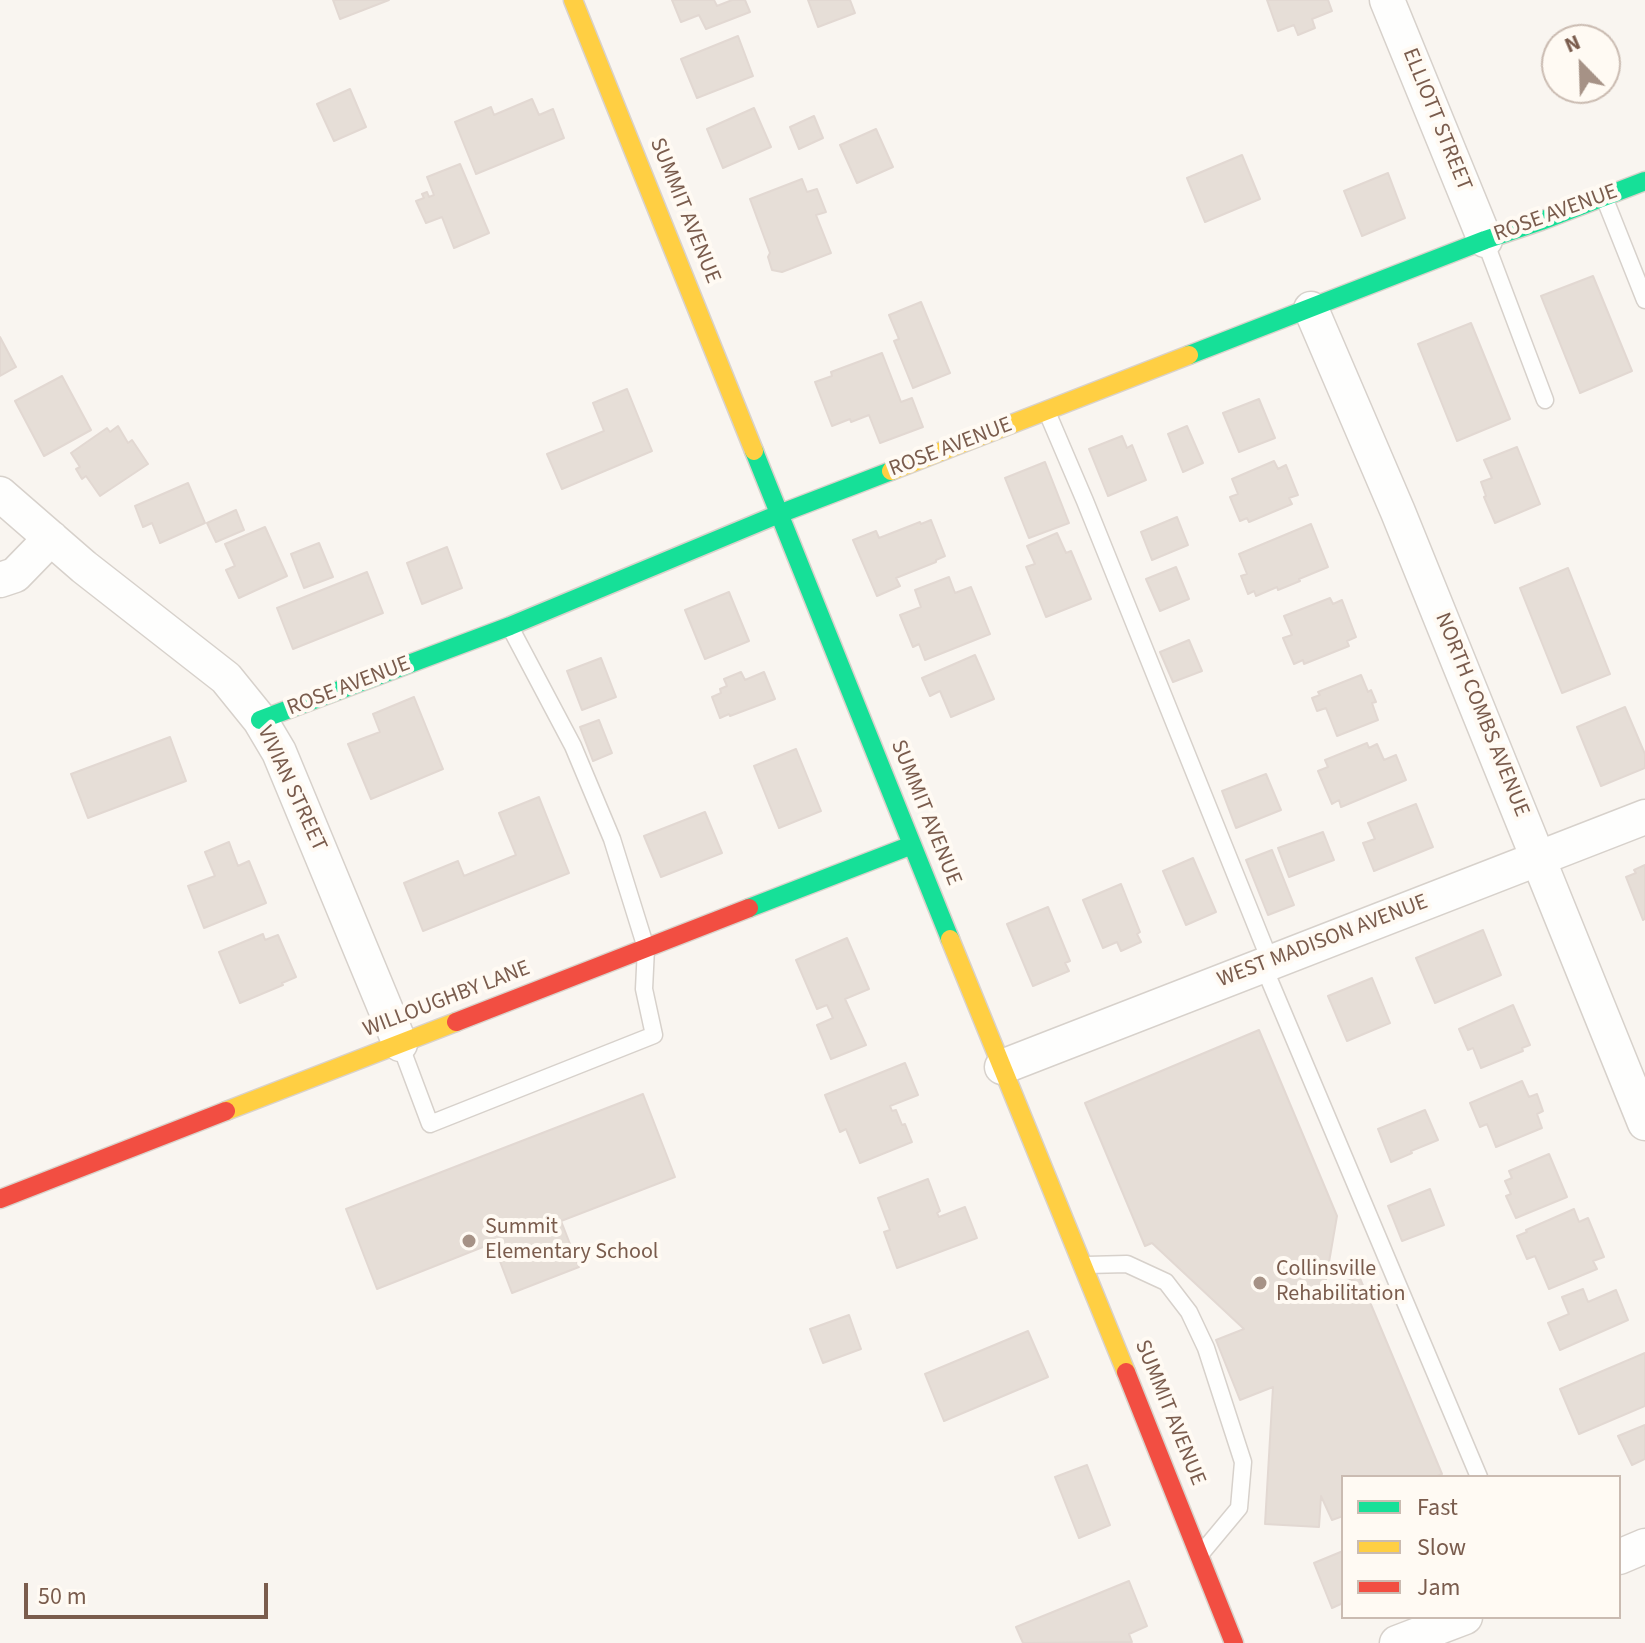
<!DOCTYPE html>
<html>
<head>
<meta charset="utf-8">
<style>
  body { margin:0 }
  #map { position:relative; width:1645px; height:1643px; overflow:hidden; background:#f9f5f0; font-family:"Source Sans 3",sans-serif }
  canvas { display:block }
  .legend { position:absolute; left:1341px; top:1475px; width:280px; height:144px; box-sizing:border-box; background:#fffaf3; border:2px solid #cabbb1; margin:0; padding:10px 14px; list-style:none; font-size:24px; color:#7a5c4d }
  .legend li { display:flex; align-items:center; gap:16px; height:40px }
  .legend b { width:40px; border:2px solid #cabbb1 }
  .north { position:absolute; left:1541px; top:24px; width:80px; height:80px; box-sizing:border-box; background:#fffaf3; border:2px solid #cabbb1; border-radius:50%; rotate:337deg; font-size:22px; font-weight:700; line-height:32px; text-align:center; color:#7a5c4d }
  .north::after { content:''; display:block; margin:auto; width:28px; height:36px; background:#a69286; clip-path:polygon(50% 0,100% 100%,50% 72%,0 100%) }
  .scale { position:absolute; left:24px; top:1583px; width:244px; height:36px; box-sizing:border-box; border:4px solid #7a5c4d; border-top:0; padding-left:10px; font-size:24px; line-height:28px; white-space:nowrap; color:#7a5c4d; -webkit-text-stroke:6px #fffaf3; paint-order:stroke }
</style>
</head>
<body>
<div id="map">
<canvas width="1645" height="1643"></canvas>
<ul class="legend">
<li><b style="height:10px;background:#16e098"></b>Fast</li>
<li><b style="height:10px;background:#ffcf43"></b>Slow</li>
<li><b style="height:10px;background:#f24e42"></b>Jam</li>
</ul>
<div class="north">N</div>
<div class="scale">50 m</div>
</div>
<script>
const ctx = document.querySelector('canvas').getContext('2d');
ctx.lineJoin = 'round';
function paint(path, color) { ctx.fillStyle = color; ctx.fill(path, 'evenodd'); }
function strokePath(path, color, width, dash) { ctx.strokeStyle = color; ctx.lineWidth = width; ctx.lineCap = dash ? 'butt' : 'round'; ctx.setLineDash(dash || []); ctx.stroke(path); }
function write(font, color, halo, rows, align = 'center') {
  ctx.font = font + ' "Source Sans 3",sans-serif'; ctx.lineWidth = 8; ctx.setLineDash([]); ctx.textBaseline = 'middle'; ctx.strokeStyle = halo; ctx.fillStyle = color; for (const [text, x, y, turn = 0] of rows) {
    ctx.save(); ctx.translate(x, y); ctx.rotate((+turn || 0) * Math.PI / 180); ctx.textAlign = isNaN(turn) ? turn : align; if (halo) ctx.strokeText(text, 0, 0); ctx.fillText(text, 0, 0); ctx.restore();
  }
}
const building = new Path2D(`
  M333 0H389L340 19Z
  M672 0H714L717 6 732 0H745L750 12 706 29 699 15 681 22Z
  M808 0H850L855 13 818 27Z
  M1267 0H1328L1332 11 1312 19 1315 28 1298 35 1294 25 1278 31Z
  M738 36 753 76 697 98 681 59Z
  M350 89 366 127 334 141 317 104Z
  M532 99 539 115 553 109 564 138 476 174 455 122 491 107 494 115Z
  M754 108 771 147 723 168 707 129Z
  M814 116 823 138 799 149 790 127Z
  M876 129 893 167 857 183 840 145Z
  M1242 155 1260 199 1205 222 1187 178Z
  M460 164 489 233 454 248 442 217 426 223 416 201 424 198 422 194 427 192 429 197 434 195 427 177Z
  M1388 173 1405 218 1362 236 1344 191Z
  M802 179 807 192 817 189 826 212 816 215 831 253 782 272 772 270 768 257 770 253 750 199Z
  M1593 276 1632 371 1580 393 1541 296Z
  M921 302 950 373 913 388 894 341 899 339 889 315Z
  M1471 323 1510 419 1457 441 1418 344Z
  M0 337 16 367 0 376Z
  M882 353 901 402 912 398 923 427 880 443 869 415 851 422 850 419 832 426 815 382 832 376 831 372Z
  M62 376 91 430 44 456 15 401Z
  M627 389 652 451 562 489 547 454 604 431 593 403Z
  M1259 399 1275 438 1239 452 1223 413Z
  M118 426 128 443 132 440 148 464 100 496 86 476 82 479 76 469 80 467 71 453 107 428 110 432Z
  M1187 426 1203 463 1183 472 1168 434Z
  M1122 436 1127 448 1132 445 1146 480 1108 496 1089 449Z
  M1517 447 1540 504 1495 523 1484 497 1486 496 1481 482 1492 478 1484 460Z
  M1274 461 1278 469 1286 465 1298 495 1289 498 1292 504 1249 522 1247 518 1240 521 1230 497 1238 494 1232 479Z
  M1045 462 1069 523 1029 538 1005 478Z
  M188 483 205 523 160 543 152 523 143 527 135 506Z
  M236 510 244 530 216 542 207 523Z
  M1177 517 1188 545 1152 560 1141 532Z
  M931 520 945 556 936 560V562L896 578 900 586 877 596 853 540 876 531 879 538 920 522 921 524Z
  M1311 524 1328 567 1299 579 1300 581 1278 590 1277 587 1256 596 1254 591 1248 594 1241 576 1247 574 1239 554Z
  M265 527 287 576 239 598 226 570 235 566 225 544Z
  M1057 533 1066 553 1071 551 1091 599 1046 617 1026 567 1035 564 1027 546Z
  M319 543 333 577 304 588 291 554Z
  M447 547 462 588 422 604 407 563Z
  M1176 567 1189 599 1160 611 1146 579Z
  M1568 568 1610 674 1562 693 1520 588Z
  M367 572 383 613 293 649 277 608Z
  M949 577 955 593 971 587 990 634 925 660 919 644 913 647 900 615 921 607 915 590Z
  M729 592 749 641 705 659 685 610Z
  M1330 598 1333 604 1342 600 1356 637 1347 641 1349 646 1304 664 1303 660 1294 664 1283 638 1292 635 1284 616Z
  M1189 640 1202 671 1173 682 1160 652Z
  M975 655 994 699 951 717 940 691 930 696 922 678Z
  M601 658 616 697 582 710 567 671Z
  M741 672 745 680 764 672 775 699 730 716 729 714 720 718 712 697 721 693 720 689 727 686 724 679Z
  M1361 675 1368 692 1371 690 1376 702 1372 703 1378 720 1337 736 1326 708 1317 711 1312 698 1320 695 1318 692Z
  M414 697 443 769 371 799 348 744 380 732 373 714Z
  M1625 707 1645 754V768L1601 786 1577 727Z
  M599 720 612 753 593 761 580 727Z
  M170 737 186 781 88 818 71 774Z
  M1367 743 1369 748 1377 744 1384 760 1396 755 1406 780 1341 807 1339 800 1332 804 1318 771 1328 767 1325 760Z
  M796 749 821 811 779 828 754 766Z
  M1266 774 1281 810 1236 828 1222 791Z
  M539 797 569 873 423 931 404 883 458 861 464 876 516 855 499 813Z
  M1416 804 1433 847 1374 871 1363 843 1375 839 1368 823Z
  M705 812 722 853 661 877 644 836Z
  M1323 832 1334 860 1289 877 1278 848Z
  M229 842 238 866 249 861 266 903 204 928 188 886 215 876 205 852Z
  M1272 850 1294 905 1268 915 1246 860Z
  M1193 858 1216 912 1186 925 1163 871Z
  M1645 865V919L1643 920 1626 877 1636 873 1634 870Z
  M1121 884 1140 932 1137 934 1141 942 1121 951 1117 942 1103 948 1083 900Z
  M1048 907 1070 961 1065 963 1069 971 1033 986 1007 924Z
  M1483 930 1501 975 1435 1003 1416 958Z
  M263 934 265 940 278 935 296 977 282 983 283 985 240 1003 219 952Z
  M847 938 869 989 845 999 866 1045 831 1059 817 1025 833 1018 827 1005 817 1009 796 960Z
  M1372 978 1390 1023 1347 1041 1328 996Z
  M1513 1005 1530 1045 1522 1048 1523 1051 1481 1068 1473 1048 1468 1050 1459 1029Z
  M1259 1030 1337 1216 1324 1291 1359 1276 1442 1474 1435 1477H1343V1516L1332 1520 1321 1496 1319 1527 1265 1524 1273 1387 1240 1400 1216 1340 1244 1329 1152 1243 1145 1246 1085 1103Z
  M905 1063 918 1095 890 1106 892 1111 896 1110 902 1125 905 1124 912 1142 860 1163 846 1129 840 1132 825 1095Z
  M1522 1081 1529 1097 1537 1094 1543 1111 1537 1114 1542 1128 1496 1147 1487 1124 1480 1127 1470 1103Z
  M643 1094 675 1177 561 1221 579 1267 512 1293 493 1243 377 1289 346 1209Z
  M1425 1110 1438 1140 1411 1151 1412 1153 1391 1162 1378 1129Z
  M1549 1154 1567 1197 1516 1218 1506 1196 1511 1194 1505 1181 1512 1178 1509 1171Z
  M928 1179 940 1211 937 1213 939 1217 965 1207 977 1238 897 1268 884 1232 890 1230 878 1198Z
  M1430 1189 1444 1225 1402 1241 1388 1206Z
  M1574 1209 1579 1222 1588 1218 1604 1257 1593 1261 1597 1269 1549 1289 1535 1256 1527 1259 1517 1236 1527 1232 1526 1230Z
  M1583 1289 1588 1302 1616 1290 1628 1320 1560 1350 1548 1323 1569 1314 1562 1297Z
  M849 1315 861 1349 823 1363 810 1329Z
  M1028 1331 1048 1377 944 1421 925 1374Z
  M1645 1353V1406L1579 1434 1560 1389Z
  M1645 1425V1459L1632 1465 1618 1436Z
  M1087 1465 1110 1525 1079 1538 1055 1477Z
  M1343 1551V1603L1332 1608 1314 1563Z
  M1129 1581 1147 1626 1129 1634 1132 1642 1023 1643 1016 1627Z`);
paint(building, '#e6ded7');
strokePath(building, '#e2d8d2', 2);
const lane = new Path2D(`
  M1604 197 1645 300
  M1485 241 1545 400
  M1047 412 1085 501 1271 963
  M1263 965 1479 1477
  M400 1044 430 1124 654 1035 644 989 646 948 612 839 573 746 510 627
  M1087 1265 1127 1264 1166 1282 1189 1312 1206 1348 1243 1462 1239 1508 1204 1550`);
const street = new Path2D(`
  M1387 0 1485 240
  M1311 309 1398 512 1645 1123
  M0 494 84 567 226 678 260 720 279 752 400 1044
  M0 580 15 575 51 538
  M1002 1067 1645 817
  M1619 1557 1645 1546
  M1397 1643 1465 1617`);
const fast = new Path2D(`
  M1189 355 1485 240 1541 221 1645 181
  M754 451 950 939
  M260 720 510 626 779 514 891 471
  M749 908 912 845`);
const slow = new Path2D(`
  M573 0 754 451
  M891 471 1189 355
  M950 939 1126 1372
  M226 1111 456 1022`);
const jam = new Path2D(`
  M456 1022 749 908
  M0 1199 226 1111
  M1126 1372 1234 1643`);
strokePath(lane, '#d7d1cb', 19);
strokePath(street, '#d7d1cb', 37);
strokePath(fast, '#d9d2cb', 21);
strokePath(slow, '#d9d2cb', 21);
strokePath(jam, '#d9d2cb', 21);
strokePath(lane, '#fefefd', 16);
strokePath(street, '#fefefd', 34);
strokePath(fast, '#16e098', 18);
strokePath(slow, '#ffcf43', 18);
strokePath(jam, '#f24e42', 18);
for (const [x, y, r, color] of [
  [469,1241,8,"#a69286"],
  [1260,1283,8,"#a69286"]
]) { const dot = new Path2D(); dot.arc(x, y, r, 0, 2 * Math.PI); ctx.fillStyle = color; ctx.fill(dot); strokePath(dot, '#fffaf3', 3); }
write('22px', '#7a5c4d', '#fffaf3', [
  ["ELLIOTT STREET",1436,120,68],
  ["SUMMIT AVENUE",684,211,68],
  ["ROSE AVENUE",1556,214,-20],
  ["ROSE AVENUE",951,448,-21],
  ["ROSE AVENUE",349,687,-21],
  ["NORTH COMBS AVENUE",1481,715,68],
  ["VIVIAN STREET",291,789,65],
  ["SUMMIT AVENUE",925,813,68],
  ["WEST MADISON AVENUE",1323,942,-21],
  ["WILLOUGHBY LANE",447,1000,-21],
  ["SUMMIT AVENUE",1169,1413,68]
]);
write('22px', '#7a5c4d', '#fffaf3', [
  ["Summit",485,1228],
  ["Elementary School",485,1253],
  ["Collinsville",1276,1270],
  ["Rehabilitation",1276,1295]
], 'left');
</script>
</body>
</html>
